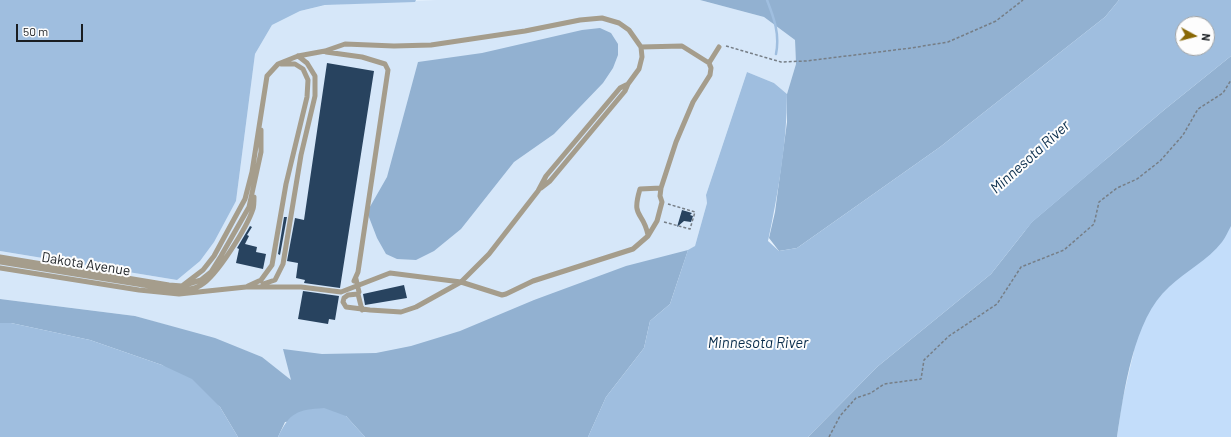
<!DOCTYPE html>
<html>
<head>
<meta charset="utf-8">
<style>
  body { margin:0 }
  #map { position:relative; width:1231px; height:437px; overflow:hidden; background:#e5f1fd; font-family:Barlow,sans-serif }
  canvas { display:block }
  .north { position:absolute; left:1175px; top:16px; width:40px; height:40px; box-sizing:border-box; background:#fdfdfd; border:1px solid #a2a4a5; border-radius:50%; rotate:97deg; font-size:11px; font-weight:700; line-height:16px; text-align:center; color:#1a1e22 }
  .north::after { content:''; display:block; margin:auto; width:14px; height:18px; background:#896805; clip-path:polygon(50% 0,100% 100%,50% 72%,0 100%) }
  .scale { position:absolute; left:16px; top:24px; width:67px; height:18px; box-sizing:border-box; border:2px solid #1a1e22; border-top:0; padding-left:5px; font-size:12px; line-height:14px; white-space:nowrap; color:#1a1e22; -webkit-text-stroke:3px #fdfdfd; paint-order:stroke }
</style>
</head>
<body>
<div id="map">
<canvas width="1231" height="437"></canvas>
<div class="north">N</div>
<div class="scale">50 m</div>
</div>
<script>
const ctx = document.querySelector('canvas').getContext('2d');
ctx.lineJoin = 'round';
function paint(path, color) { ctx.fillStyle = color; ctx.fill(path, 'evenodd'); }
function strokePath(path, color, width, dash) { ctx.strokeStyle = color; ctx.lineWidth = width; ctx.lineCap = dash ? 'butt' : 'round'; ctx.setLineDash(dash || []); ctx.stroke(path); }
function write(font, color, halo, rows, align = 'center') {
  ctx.font = font + ' Barlow,sans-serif'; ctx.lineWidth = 4; ctx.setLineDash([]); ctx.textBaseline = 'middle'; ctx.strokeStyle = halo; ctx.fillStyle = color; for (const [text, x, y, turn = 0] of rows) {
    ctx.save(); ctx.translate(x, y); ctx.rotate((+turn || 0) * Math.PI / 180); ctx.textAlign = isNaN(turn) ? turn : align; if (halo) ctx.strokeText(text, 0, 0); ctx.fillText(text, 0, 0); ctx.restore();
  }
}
paint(new Path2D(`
  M437 0H700L764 17 795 40 796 64 787 94 774 83 747 72 706 195 707 203 695 246 606 397 588 437H365L346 416 324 408 262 357 215 339 135 316 0 299V251L177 280 236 201 255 54 272 25 300 11 326 5Z`), '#d6e7f9');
paint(new Path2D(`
  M1231 124V437H1117L1122 402 1134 351 990 193Z`), '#c3ddfa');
paint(new Path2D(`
  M700 0H1119L1105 17 940 147 797 248 779 251 769 238 775 212 787 122V94L796 64 795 40 764 17Z
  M600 28 611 33 618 44V55L613 68 603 83 554 134 514 162 461 229 434 251 416 260 397 259 386 254 377 238 367 212 387 177 418 62 482 53 582 30Z
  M1231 56V226C1228 231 1226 237 1222 242 1208 260 1186 271 1169 287 1133 319 1124 392 1117 437H808L877 367 991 274 1032 222 1164 110Z
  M688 250 670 304 650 321 644 348 606 397 588 437H365L346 416 285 422 278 437H238L220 407 162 365 90 340 11 323H0V299L135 316 215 338 262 357 291 380 283 349 322 354 376 353 411 346 460 331 534 300 626 266Z`), '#92b1d1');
paint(new Path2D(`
  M0 0H416L415 2 325 5 300 11 272 25 255 54 236 201 214 242 200 261 177 280 0 251Z
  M1119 0H1231V56L1164 110 1032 222 991 274 877 367 808 437H588L606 397 644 348 650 321 670 304 688 250 695 246 707 203 706 195 747 72 774 83 787 94C787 143 778 193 768 241L779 251 797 248 940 147 1105 17ZM1183 24H1207V48H1183Z
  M0 323H11L90 340 162 365 192 379 220 407 238 437H0Z
  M324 408 346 416 365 437H278C290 412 297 410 324 408Z`), '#9fbedf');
strokePath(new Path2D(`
  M767 0C774 18 780 34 776 54`), '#9fbedf', 2.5);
paint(new Path2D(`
  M327 63 374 71 340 288 304 283 305 280 296 278 298 263 287 261 295 218 304 220Z
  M682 210 692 213 690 215 693 216 691 222 684 221 677 227Z
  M284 217H287L280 255 278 254Z
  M250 226 252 227 247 235 249 236 245 244 257 247 256 252 266 254 263 269 236 263 239 249 237 248Z
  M404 285 407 298 365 305 363 294Z
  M303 291 339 296 335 320 329 319 328 324 298 319Z`), '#28435f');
strokePath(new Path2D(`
  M726 46 781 62 806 61 911 48 948 42 996 21 1023 0
  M664 222 690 229 695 212 668 204
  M829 437 840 416 856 398 871 393 884 384 921 379 924 360 949 336 997 304 1021 267 1064 250 1094 224 1099 202 1117 188 1137 179 1160 161 1183 135 1198 109 1223 93 1231 80`), '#767e86', 1.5, [3, 2]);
strokePath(new Path2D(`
  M326 52 362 57 385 64 388 70 358 272 354 281
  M709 63 719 47
  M541 188 550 181 625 91 628 84
  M648 235C643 210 631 219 640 189L661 188
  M0 257 169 285 182 286 201 280 211 272 221 256 249 207 261 152V130
  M0 262 168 289C180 290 191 291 201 285 217 276 247 227 253 209 254 206 254 201 254 197
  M0 268 139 290 179 294 246 287H301L341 292 390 273 461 282 489 254 538 191 546 176 620 88 628 84 639 69 642 57 641 47 629 30 619 23 602 18 580 20 525 31 431 45 394 46 345 44 325 51 298 56 278 64 267 76 252 172 245 199 214 256 203 270 182 286
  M356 279 359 292 358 294 348 295 344 298 343 302 346 307 370 310 401 312 416 307 461 282 502 295 506 294 533 281 633 249 648 236 657 221 662 202 660 196 661 188 676 142 693 102 710 75 711 68 709 63 682 46 641 47
  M263 284 275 280 283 264 301 155 315 96V76L307 63 298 56
  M248 286 261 280 272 265 286 184 307 97 308 80 303 69 295 64H281
  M358 294 362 310`), '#a59d8c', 5);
write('14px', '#1a1e22', '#fdfdfd', [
  ["Dakota Avenue",86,264,9]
]);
write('italic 15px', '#072b4a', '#fdfdfd', [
  ["Minnesota River",1030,157,-42],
  ["Minnesota River",758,343]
]);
</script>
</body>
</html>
